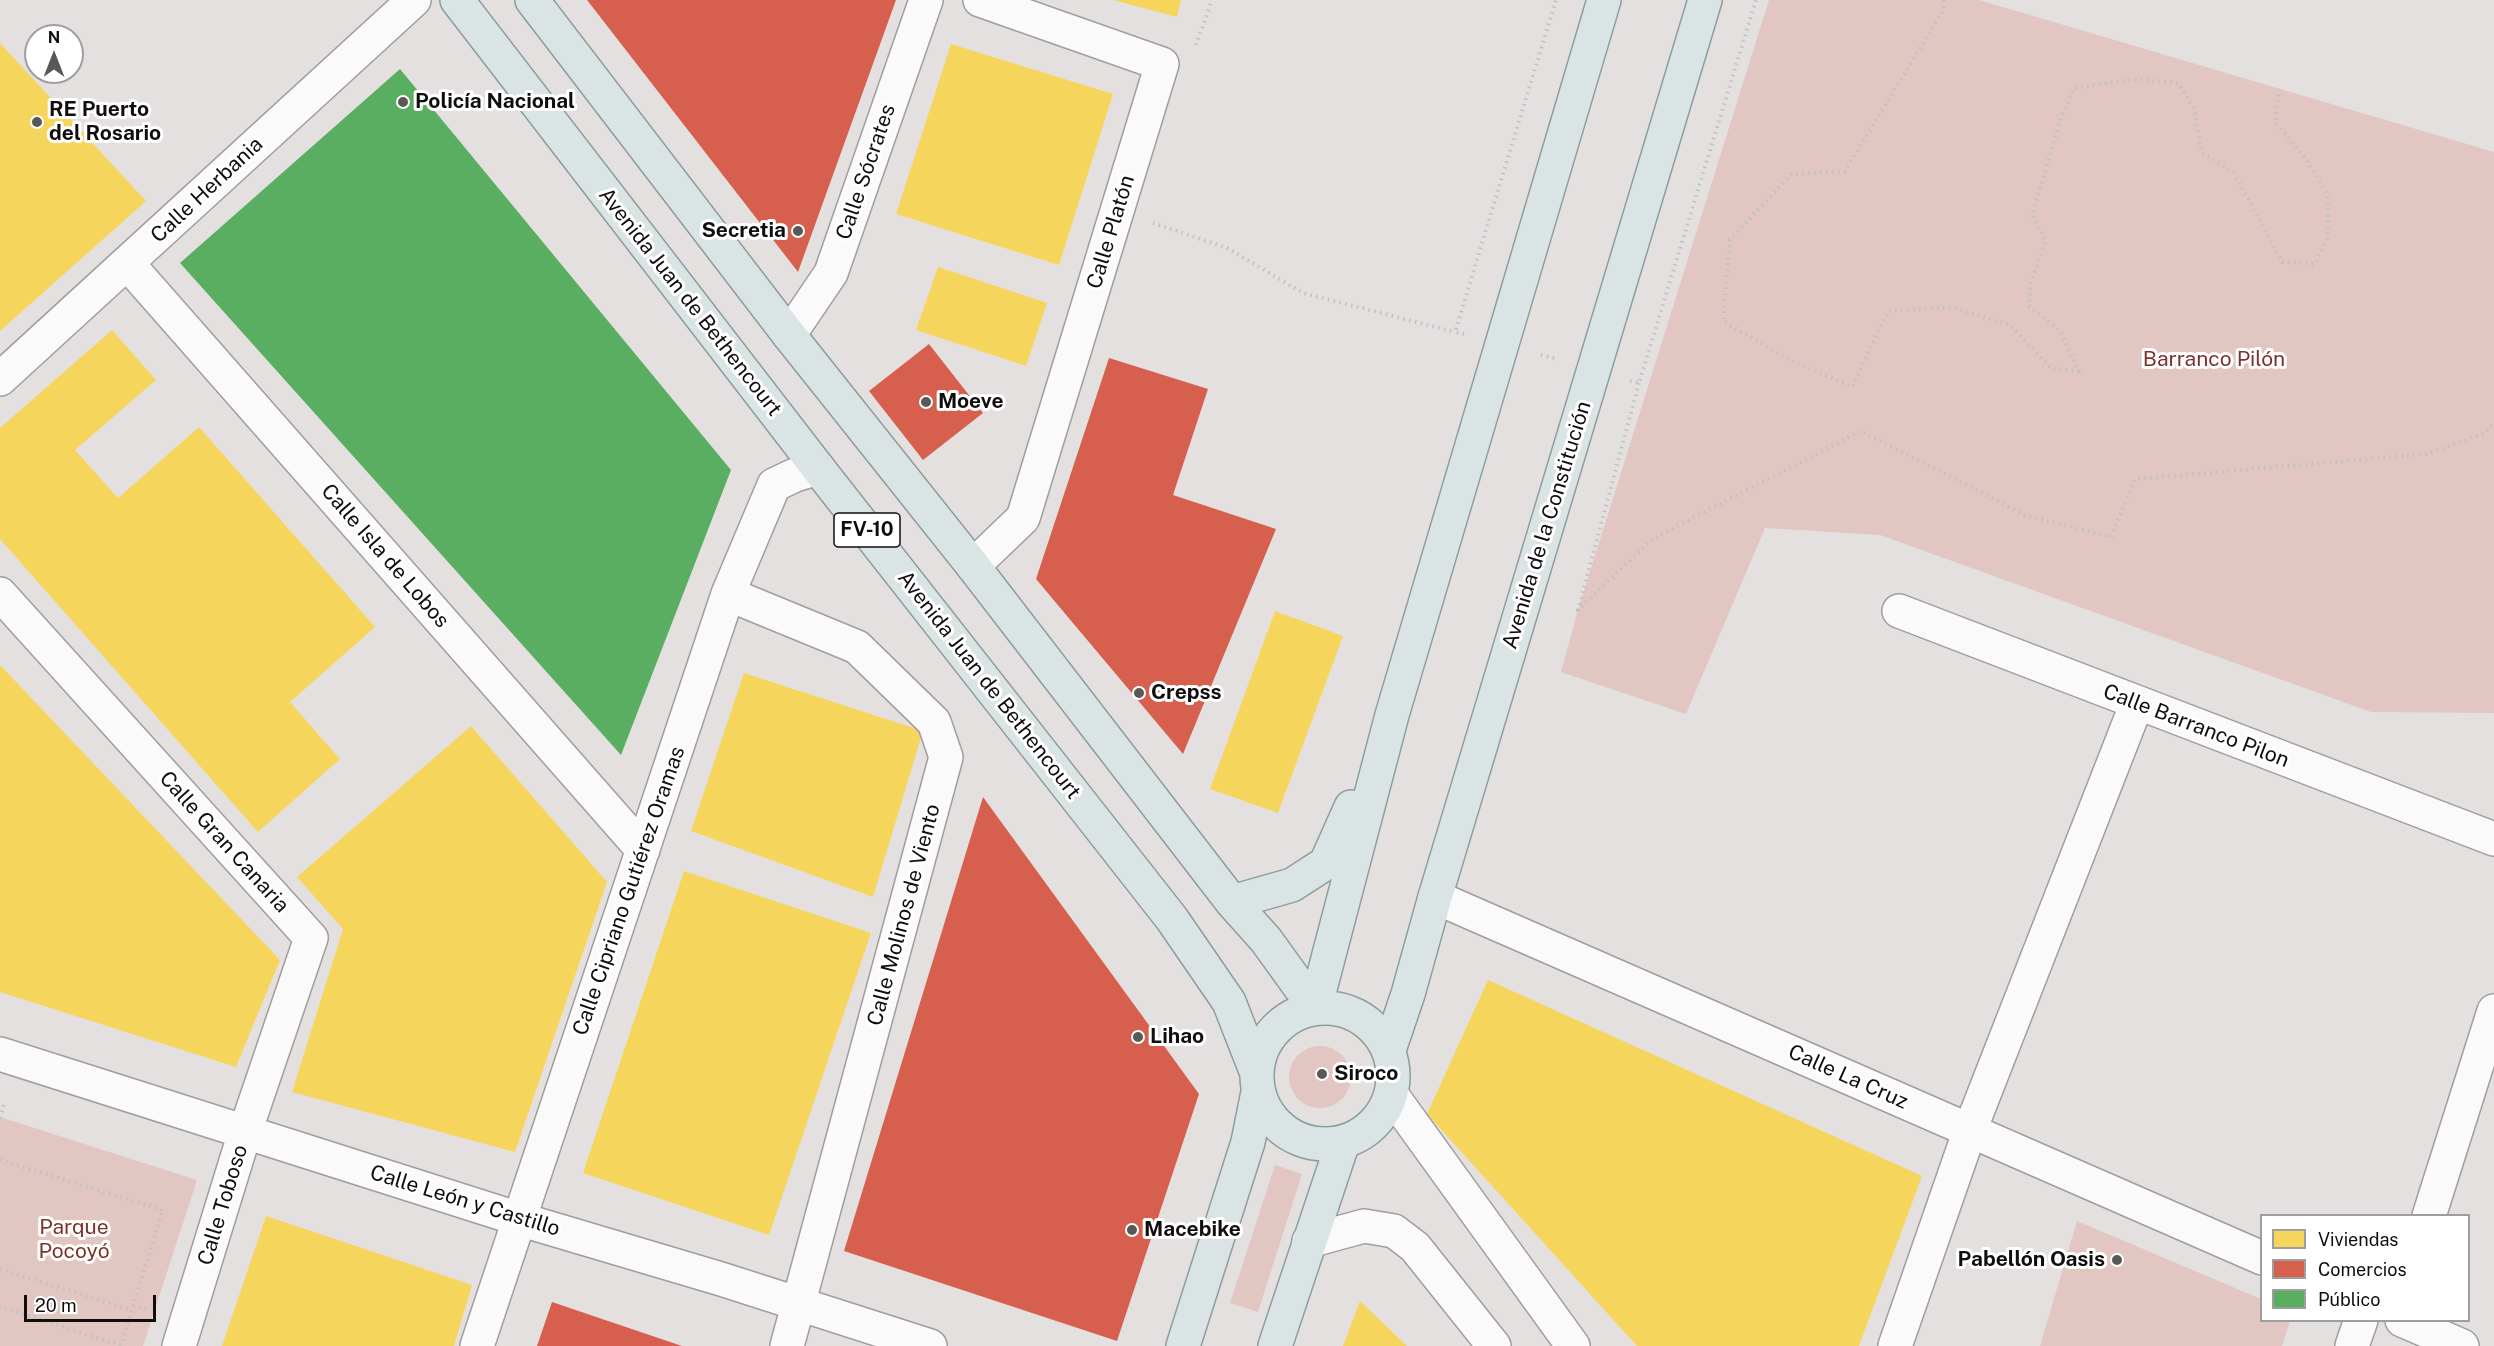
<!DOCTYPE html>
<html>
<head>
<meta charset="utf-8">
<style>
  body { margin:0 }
  #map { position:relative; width:2494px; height:1346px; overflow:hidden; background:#e5e0e0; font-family:"Public Sans",sans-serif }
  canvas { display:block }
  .legend { position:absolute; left:2260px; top:1214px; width:210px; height:108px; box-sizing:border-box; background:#fff; border:2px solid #9f9e9e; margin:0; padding:8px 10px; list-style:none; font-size:18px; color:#100d0d }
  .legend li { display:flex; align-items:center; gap:12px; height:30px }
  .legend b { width:30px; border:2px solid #9f9e9e }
  .north { position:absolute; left:24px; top:24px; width:60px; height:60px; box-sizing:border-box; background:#fff; border:2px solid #9f9e9e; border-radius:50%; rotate:0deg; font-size:16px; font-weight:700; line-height:24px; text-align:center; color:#100d0d }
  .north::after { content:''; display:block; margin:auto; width:21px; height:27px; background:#5b5757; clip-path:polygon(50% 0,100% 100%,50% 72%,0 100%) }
  .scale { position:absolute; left:24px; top:1295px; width:132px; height:27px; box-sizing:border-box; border:3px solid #100d0d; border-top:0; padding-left:8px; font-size:18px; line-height:21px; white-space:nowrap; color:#100d0d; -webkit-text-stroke:4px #fff; paint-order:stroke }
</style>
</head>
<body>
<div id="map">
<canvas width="2494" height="1346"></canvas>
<ul class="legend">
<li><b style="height:16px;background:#f6d55c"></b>Viviendas</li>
<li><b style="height:16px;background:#d6604d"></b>Comercios</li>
<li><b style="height:16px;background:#5aae61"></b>Público</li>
</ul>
<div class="north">N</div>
<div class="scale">20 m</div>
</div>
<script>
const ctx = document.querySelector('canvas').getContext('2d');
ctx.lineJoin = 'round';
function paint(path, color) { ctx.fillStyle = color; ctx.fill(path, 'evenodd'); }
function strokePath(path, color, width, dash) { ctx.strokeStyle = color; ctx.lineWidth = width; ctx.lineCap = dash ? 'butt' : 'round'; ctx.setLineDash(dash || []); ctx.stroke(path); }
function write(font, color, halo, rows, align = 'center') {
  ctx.font = font + ' "Public Sans",sans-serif'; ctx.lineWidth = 6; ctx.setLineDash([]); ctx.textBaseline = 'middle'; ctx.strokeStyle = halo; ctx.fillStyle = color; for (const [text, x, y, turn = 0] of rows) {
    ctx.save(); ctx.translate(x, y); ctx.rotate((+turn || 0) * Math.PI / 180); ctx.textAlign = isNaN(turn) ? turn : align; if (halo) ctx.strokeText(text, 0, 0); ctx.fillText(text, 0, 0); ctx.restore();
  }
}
paint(new Path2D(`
  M1769 0H1979L2494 152V713L2371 712 1880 535 1765 528 1686 714 1561 672 1578 610Z
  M1289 1077a31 31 0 1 1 62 0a31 31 0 1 1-62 0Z
  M0 1117 197 1180 143 1346H0Z
  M1275 1165 1302 1174 1258 1312 1230 1303Z
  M2077 1221 2261 1299 2262 1320 2290 1321 2282 1346H2040Z`), '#e1c6c2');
paint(new Path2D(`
  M1113 0H1181L1177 17Z
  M0 43 146 201 0 331Z
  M951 44 1113 94 1059 265 896 214Z
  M938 267 1047 303 1026 366 916 330Z
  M112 330 156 380 75 450 118 498 199 427 375 627 290 702 340 759 258 832 0 539V428Z
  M1275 611 1343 636 1278 813 1210 789Z
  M0 665 280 960 236 1067 0 992Z
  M744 673 923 731 873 897 691 831Z
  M471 726 607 882 515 1152 292 1092 343 929 297 877Z
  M684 871 871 933 769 1235 583 1173Z
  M1488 980 1922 1176 1859 1346H1637L1427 1114Z
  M266 1216 472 1285 454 1346H222Z
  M1360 1301 1407 1346H1343Z`), '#f6d55c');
paint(new Path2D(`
  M587 0H896L798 272Z
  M929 344 983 413 923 460 869 391Z
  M1109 358 1208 389 1173 495 1276 529 1183 754 1036 579Z
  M983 797 1199 1094 1117 1341 844 1251Z
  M552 1302 682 1346H537Z`), '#d6604d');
paint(new Path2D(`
  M400 69 731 470 621 755 180 263Z`), '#5aae61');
const minor = new Path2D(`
  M127 263 643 850
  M789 335 831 273 926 0
  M0 379 414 0
  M973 566 1023 518 1162 64 980 0
  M0 594 311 938 245 1132 179 1346
  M728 594 857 647 934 722 946 757 787 1346
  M1899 611 2494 839
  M1435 897 2262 1258
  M2429 1216 2494 1011
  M1309 1241 1364 1226 1394 1231 1415 1247 1494 1346
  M2402 1320 2462 1346
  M477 1346 728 594 774 485 795 475 818 468
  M1895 1346 1970 1130 2137 703
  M2352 1346 2361 1320`);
const tertiary = new Path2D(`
  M0 1054 519 1219 721 1279 930 1346
  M1391 1094 1573 1346`);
const primary = new Path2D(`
  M457 0 818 468 1172 919 1229 1002 1256 1071
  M532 0 789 335 973 566 1232 902 1266 940 1315 1008
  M1232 902 1292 885 1326 863 1351 807
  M1315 1008 1392 715 1604 0
  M1257 1076a68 68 0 1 1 136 0a68 68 0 1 1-136 0Z
  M1389 1050 1408 994 1435 897 1705 0
  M1183 1346 1248 1142 1258 1092
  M1275 1346 1343 1142`);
strokePath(minor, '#a09d9c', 36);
strokePath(tertiary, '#a09d9c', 36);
strokePath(primary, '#8d9d9c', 36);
strokePath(new Path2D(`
  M1944 0 1942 12 1845 171 1791 174 1730 240 1723 321 1788 359 1852 387 1888 311 1951 307 2010 325 2051 368 2079 371 2060 331 2029 306 2030 285 2046 240 2032 215 2060 121 2074 88 2133 79 2178 83 2194 108 2201 152 2234 173 2282 262 2315 264 2328 238V195L2306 159 2275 122 2279 89
  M1196 45 1212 0
  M1153 223 1227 248 1303 293 1455 332
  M1464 334 1455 332 1556 0
  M1541 355 1557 359
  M1630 381 1639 383 1756 0
  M1639 383 1578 610 1652 539 1861 431 2025 515 2111 537 2135 479 2427 454 2483 434 2494 423
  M0 1118 4 1104
  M0 1160 163 1210 121 1345 0 1307
  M0 1269 132 1310
  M133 1305 149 1310`), '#c2c1c1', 4, [1.5, 4.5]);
strokePath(minor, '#fbfafa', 33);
strokePath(tertiary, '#fbfafa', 33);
strokePath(primary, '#dbe4e4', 33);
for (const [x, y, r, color] of [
  [403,102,6,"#5b5757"],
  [37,122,6,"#5b5757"],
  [798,231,6,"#5b5757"],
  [926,402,6,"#5b5757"],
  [1139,693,6,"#5b5757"],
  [1138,1037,6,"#5b5757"],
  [1322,1074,6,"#5b5757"],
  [1132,1230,6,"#5b5757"],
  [2117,1260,6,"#5b5757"]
]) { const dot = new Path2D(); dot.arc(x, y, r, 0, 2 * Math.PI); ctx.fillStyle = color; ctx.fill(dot); strokePath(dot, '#fff', 2); }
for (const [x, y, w] of [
  [867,530,66]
]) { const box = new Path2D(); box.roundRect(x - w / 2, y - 17, w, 34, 4.5); ctx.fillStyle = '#fff'; ctx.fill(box); strokePath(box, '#100d0d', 1.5); }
write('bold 20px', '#100d0d', null, [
  ["FV-10",867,530]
]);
write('bold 21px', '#100d0d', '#fff', [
  ["Policía Nacional",415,102],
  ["RE Puerto",49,110],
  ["del Rosario",49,134],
  ["Secretia",786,231,"right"],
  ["Moeve",938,402],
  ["Crepss",1151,693],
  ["Lihao",1150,1037],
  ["Siroco",1334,1074],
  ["Macebike",1144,1230],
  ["Pabellón Oasis",2105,1260,"right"]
], 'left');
write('21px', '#100d0d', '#fff', [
  ["Calle Sócrates",866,172,-71],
  ["Calle Herbania",207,190,-43],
  ["Calle Platón",1111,232,-73],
  ["Avenida Juan de Bethencourt",690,302,52],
  ["Avenida de la Constitución",1547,525,-73],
  ["Calle Isla de Lobos",385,556,49],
  ["Avenida Juan de Bethencourt",989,685,52],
  ["Calle Barranco Pilon",2196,726,21],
  ["Calle Gran Canaria",224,842,48],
  ["Calle Cipriano Gutiérez Oramas",629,891,-71],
  ["Calle Molinos de Viento",904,915,-75],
  ["Calle La Cruz",1848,1077,24],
  ["Calle León y Castillo",465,1201,17],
  ["Calle Toboso",223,1205,-73]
]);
write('21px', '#7e312a', '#fff', [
  ["Barranco Pilón",2214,360],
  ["Parque",74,1228],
  ["Pocoyó",74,1252]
]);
</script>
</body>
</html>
